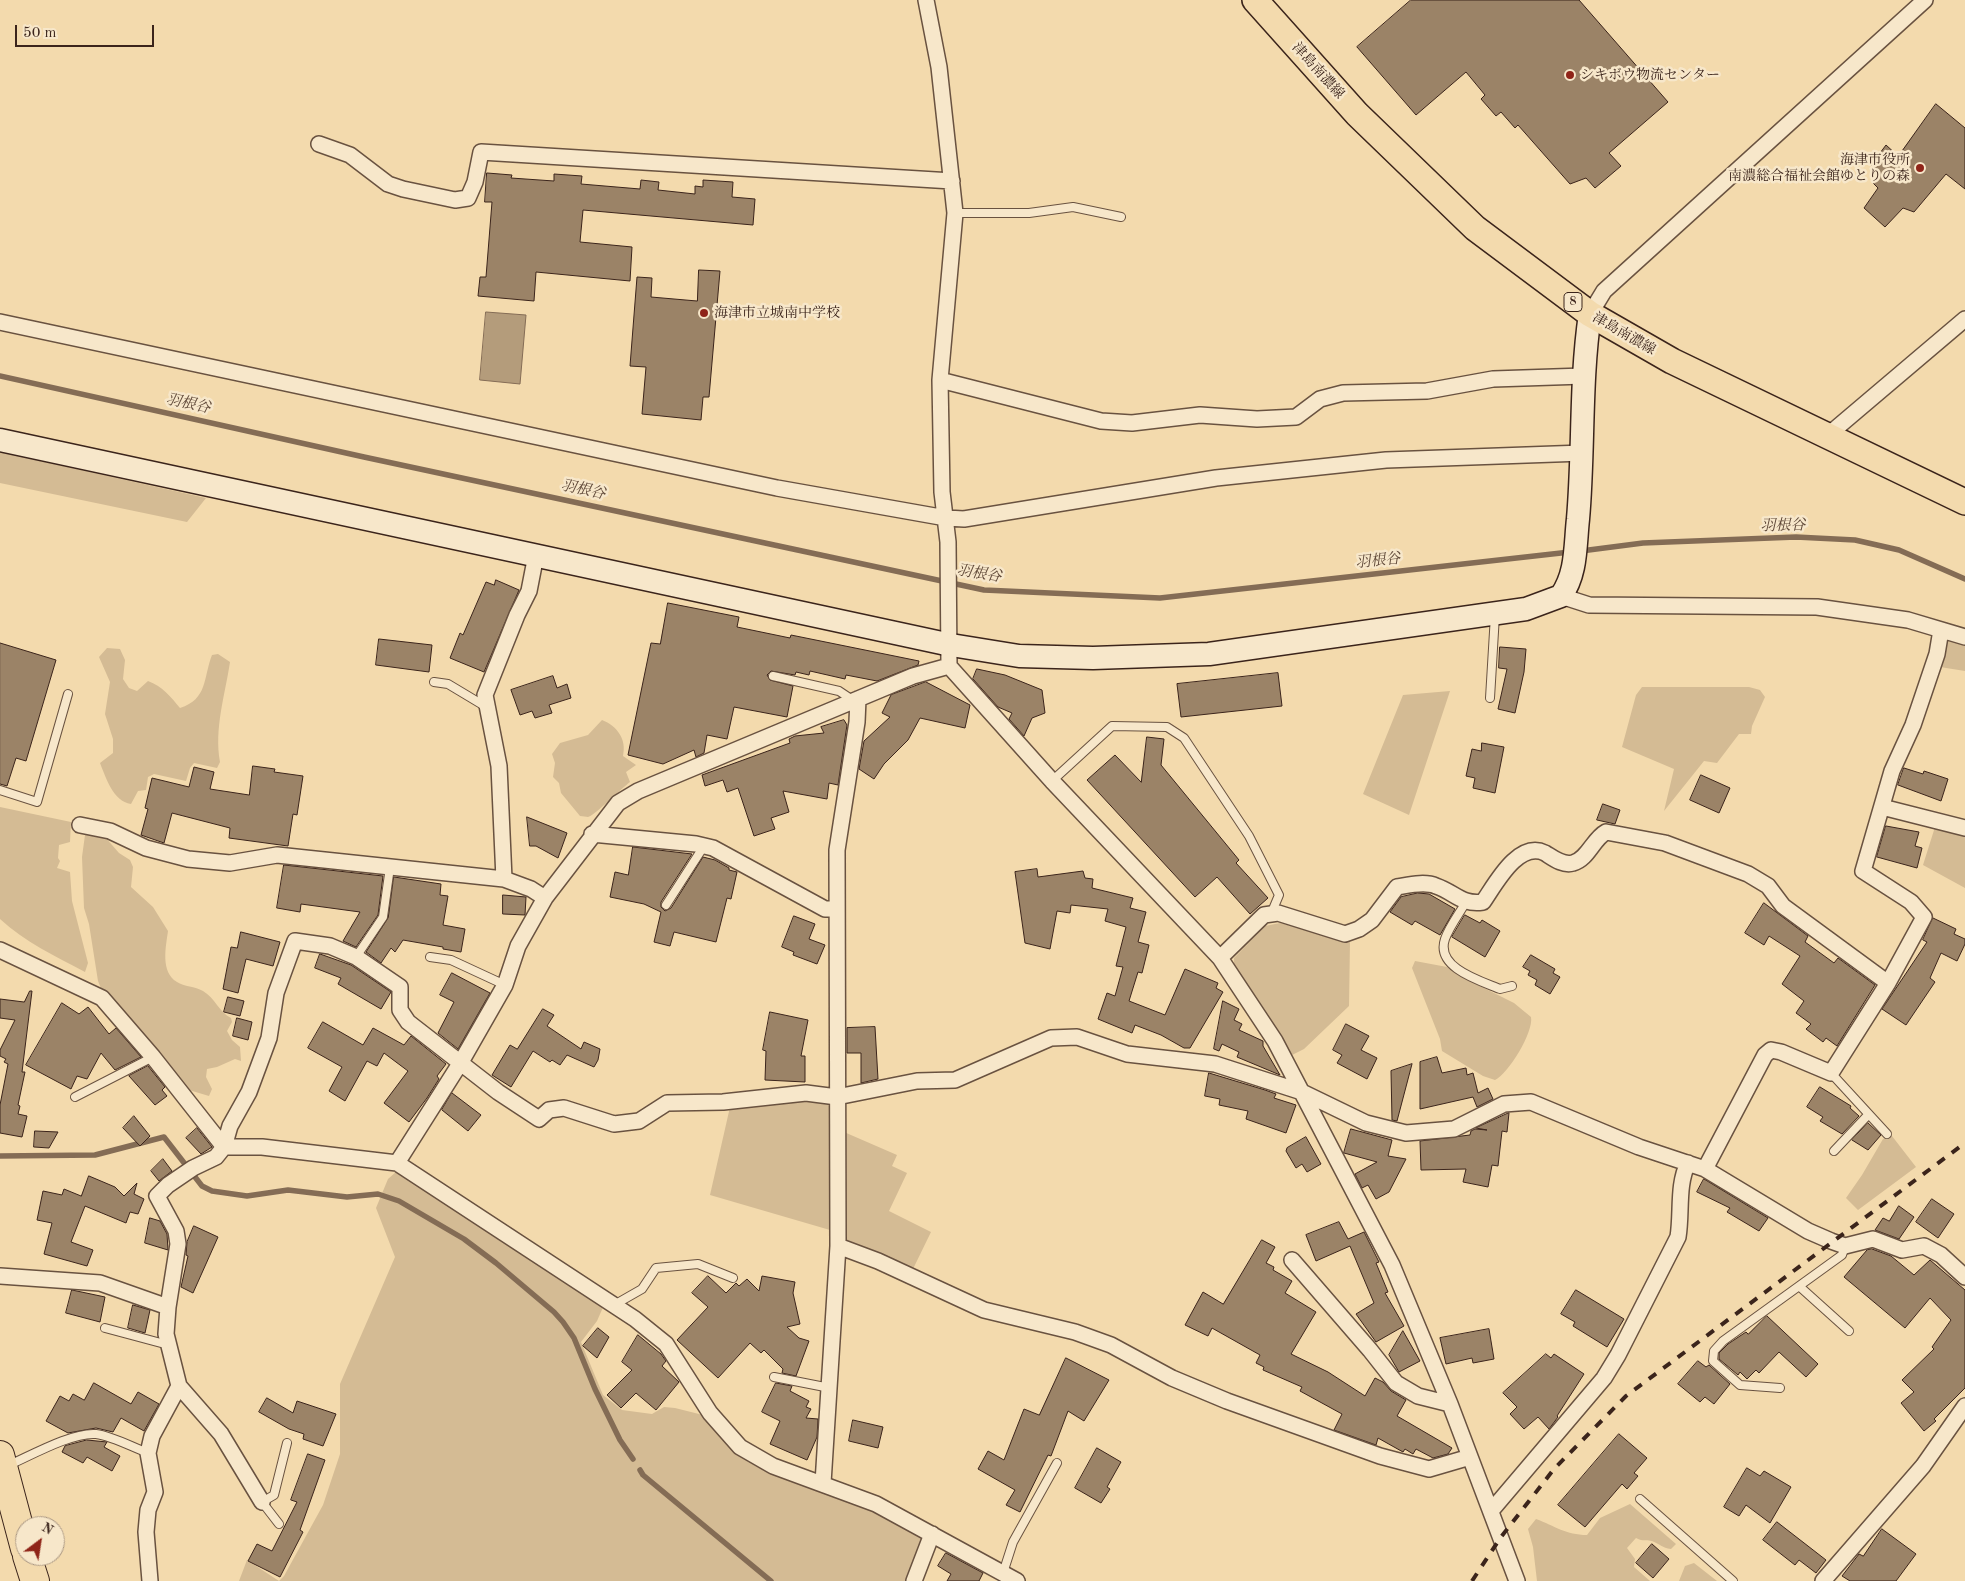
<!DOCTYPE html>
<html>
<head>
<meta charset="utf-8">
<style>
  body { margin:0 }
  #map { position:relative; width:1965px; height:1581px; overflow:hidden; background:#f3daad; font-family:"Old Standard TT",serif }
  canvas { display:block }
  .north { position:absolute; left:15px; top:1516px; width:50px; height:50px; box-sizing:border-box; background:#f7e7ca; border:1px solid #ac9984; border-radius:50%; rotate:31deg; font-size:14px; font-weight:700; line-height:20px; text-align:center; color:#3b241b }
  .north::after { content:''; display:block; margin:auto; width:18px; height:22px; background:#8f2418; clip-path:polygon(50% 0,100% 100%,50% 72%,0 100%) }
  .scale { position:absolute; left:15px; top:25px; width:139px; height:22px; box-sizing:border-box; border:2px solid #3b241b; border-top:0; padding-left:6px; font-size:15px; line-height:18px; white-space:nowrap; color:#3b241b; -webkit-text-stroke:4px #f7e7ca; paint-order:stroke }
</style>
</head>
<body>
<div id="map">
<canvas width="1965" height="1581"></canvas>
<div class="north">N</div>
<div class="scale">50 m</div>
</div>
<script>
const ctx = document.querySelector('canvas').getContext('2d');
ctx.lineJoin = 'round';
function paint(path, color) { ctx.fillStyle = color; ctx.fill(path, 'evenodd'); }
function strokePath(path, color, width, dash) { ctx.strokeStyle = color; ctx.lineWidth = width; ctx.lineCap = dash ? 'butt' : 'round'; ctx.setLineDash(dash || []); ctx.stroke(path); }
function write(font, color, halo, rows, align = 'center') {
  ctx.font = font + ' "Old Standard TT","Noto Serif JP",serif'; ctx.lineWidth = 5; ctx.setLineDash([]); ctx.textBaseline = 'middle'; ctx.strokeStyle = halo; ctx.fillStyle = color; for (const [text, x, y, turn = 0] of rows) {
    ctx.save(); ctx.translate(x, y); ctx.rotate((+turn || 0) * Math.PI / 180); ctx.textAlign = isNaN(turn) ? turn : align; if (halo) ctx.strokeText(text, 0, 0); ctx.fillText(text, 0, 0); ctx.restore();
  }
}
paint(new Path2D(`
  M0 452 206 498 187 522 0 483Z
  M1953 638 1965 642V671L1940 667 1944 646Z
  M107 648 120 649 125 660 123 679 129 688 137 691 148 681C162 686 171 697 180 708 208 699 203 678 212 655L218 654 230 662C225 695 214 729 220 762L217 768 194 763 190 768 186 781 154 774 148 777 146 790 138 791 131 804C113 801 106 778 100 763L113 753V739L105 714 110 682 99 657Z
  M1642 687H1749L1760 690 1765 697 1752 726 1751 734H1739L1717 763 1704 761 1664 811 1674 769 1622 747 1636 695Z
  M1450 691 1409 815 1363 794 1403 695Z
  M602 720C617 726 627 739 623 756L636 765 626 772 630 782C622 788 594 816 588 817 586 817 583 816 580 816L561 793 559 783 553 777 555 763 552 754 560 743 588 735Z
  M0 807 71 822 70 842 59 845 58 858 60 861 57 868 70 872 72 901 88 963 85 972C55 956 25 942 0 919Z
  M1935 827 1965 835V888L1923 865Z
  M88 831 105 837 119 853 130 860 133 867 131 887 153 907 168 931C166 946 160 972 177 982 184 987 195 986 203 991 215 998 219 1012 231 1018L232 1022 227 1031 232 1040 240 1047 241 1061 235 1059 217 1067 207 1069 206 1077 212 1089 209 1096 189 1090 113 999 102 991 98 981 89 924 84 908 82 857 85 835Z
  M1280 923 1350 941 1349 1006 1304 1049 1290 1056 1234 965V958L1265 926Z
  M1415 961 1447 967 1458 975 1514 1003 1531 1017C1534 1032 1508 1074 1495 1080L1483 1076 1442 1051 1440 1039 1412 968Z
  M804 1097 831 1102 830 1230 710 1195 730 1107Z
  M844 1132 897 1155 892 1166 907 1173 889 1211 931 1232 912 1271 843 1242Z
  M1892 1136 1916 1167 1858 1210 1846 1198 1862 1175 1883 1139Z
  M397 1171 512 1248 604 1305 597 1321 581 1342 603 1395 622 1410 652 1414 664 1407 675 1408 707 1416 729 1441 873 1509 926 1537 908 1581H239L247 1560 279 1581 284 1576 323 1505 340 1454V1384L395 1257 376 1208 388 1179Z
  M1630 1504 1676 1544 1671 1549C1662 1548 1660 1544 1652 1541 1645 1539 1644 1542 1636 1538L1627 1548 1635 1559 1634 1567 1650 1581H1537L1533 1547 1528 1529 1536 1519C1555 1526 1566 1535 1587 1535L1600 1518Z
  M1694 1563 1717 1581H1679L1685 1566Z`), '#d4bb94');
const water = new Path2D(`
  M486 312 526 315 520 384 480 380Z`);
paint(water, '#b49c7b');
strokePath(water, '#846c55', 1);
strokePath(new Path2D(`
  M0 376 364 457 984 590 1160 598 1570 552
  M1581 551 1643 543 1796 537 1855 540 1899 550 1965 579
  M0 1156 95 1155 164 1137 202 1186 212 1191 247 1196 288 1190 347 1197 378 1194 399 1201 464 1239 496 1263 554 1312 563 1322 574 1338 595 1389 620 1440 633 1459
  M640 1470 643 1475 771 1581`), '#846c55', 5.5);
const building = new Path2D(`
  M1411 0H1579L1668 102 1609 153 1621 166 1595 188 1586 178 1570 184 1518 125 1515 128 1501 112 1496 116 1481 99 1485 95 1466 72 1416 115 1357 47Z
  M1936 104 1965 128V189L1946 174 1914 212 1903 208 1885 227 1864 208 1878 188 1872 182 1879 172 1871 165 1886 145 1898 156Z
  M487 173 512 175 511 178 554 181V174L582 176 581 184 640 189 641 180 659 182 658 190 695 194V186L703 187V180L733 182 732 197 755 199 753 225 583 210 580 242 632 247 630 281 536 272 534 301 478 296 480 277H486L492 202H485Z
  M699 270 720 271 709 397H703L701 420 642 414 646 367 630 366 637 277 652 278 651 297 697 301Z
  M496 580 519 590 484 672 450 658 460 633 463 635 486 582 494 585Z
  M668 603 739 617 737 627 790 638 791 635 919 661 918 665 877 681 846 675 845 679 810 671 809 675 796 672 795 675 771 671 767 675 770 680 793 686 787 717 734 707 727 739 707 735 704 753 696 757 694 750 663 764 628 755 651 643 660 644Z
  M379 639 432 645 429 672 376 665Z
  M0 643 56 660 26 761 16 758 7 786 0 784Z
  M1500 647 1526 649 1524 672 1515 713 1498 709 1507 669 1499 668Z
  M977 669 1005 675 1042 690 1045 713 1032 718 1024 736 1009 719 1012 713 998 707 973 679Z
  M1278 673 1282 706 1181 717 1177 684Z
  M553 676 557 688 567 684 571 698 549 705 552 713 535 718 532 711 520 715 511 690Z
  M926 682 970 705 965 728 920 718 908 740 884 764 874 779 859 769 864 741 890 717 882 713 891 695Z
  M844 720 847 725 838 785 829 783 827 799 783 791 789 812 771 818 775 829 754 836 738 788 727 792 723 780 705 786 702 775 790 743 789 739 795 736 824 733 821 727Z
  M1147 737 1164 739 1161 765 1239 860 1236 863 1268 898 1250 914 1217 877 1195 897 1087 780 1115 755 1141 782Z
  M1482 743 1504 747 1495 793 1473 788 1475 778 1466 776 1472 749 1481 751Z
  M253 766 275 769 274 772 303 776 297 815 293 814 288 846 229 838 230 828 172 813 164 843 141 835 148 809 145 808 152 778 189 787 194 767 214 772 210 789 249 795Z
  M1904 768 1923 774 1924 771 1948 779 1941 801 1898 785Z
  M1701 775 1730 788 1719 813 1690 800Z
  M1603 804 1620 810 1615 824 1597 820Z
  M527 817 567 833 558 858 536 846H530Z
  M1886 826 1919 832 1915 846 1922 848 1917 868 1877 857Z
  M633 847 692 854 661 902V907L665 911 671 908 703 857 715 860 729 868V870L737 872 731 899 727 898 716 942 674 932 670 946 654 942 661 912 644 904 610 897 615 872 628 875Z
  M284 865 383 876 378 915 356 947 343 941 360 912 301 904 300 912 277 908Z
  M1037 869 1038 877 1083 871 1085 878 1093 879 1092 888 1133 898 1130 908 1146 912 1138 942 1149 945 1142 973 1138 972 1129 1001 1165 1015 1185 969 1218 983 1216 988 1223 992 1190 1048H1184L1161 1035 1135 1025 1132 1033 1098 1019 1107 993 1115 996 1123 967 1116 966 1126 927 1105 921 1108 909 1071 905 1070 913 1057 911 1050 949 1025 943 1015 872Z
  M394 877 441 884 440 895 448 896 443 925 465 929 461 952 443 949V947L403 940 395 952 391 948 381 963 366 952 388 918Z
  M1418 893 1429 894 1455 909 1440 935 1415 921 1412 925 1390 912 1401 897Z
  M503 895 526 897 525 915 503 914Z
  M1764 903 1808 936 1805 942 1834 963 1838 958 1875 985 1837 1046 1826 1038 1823 1042 1806 1029 1811 1024 1796 1013 1804 1001 1782 984 1800 956 1769 936 1764 945 1745 933Z
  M1465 915 1480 923 1482 920 1500 931 1485 957 1452 937Z
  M794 916 815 924 809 939 825 945 817 964 793 955 794 952 782 947Z
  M1933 918 1956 929 1954 934 1965 939V944L1957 961 1941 953 1930 978 1935 982 1906 1025 1882 1009 1927 942 1923 940Z
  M241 932 280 942 273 966 246 959 238 993 223 989 231 947 237 948Z
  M320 954 351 965 391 992 381 1009 338 984 341 978 315 968Z
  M1531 955 1555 969 1553 973 1560 977 1550 994 1535 985 1537 980 1528 975 1530 971 1523 967Z
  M452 973 490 993 458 1049 438 1033 454 1002 440 995Z
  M30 991H32L22 1072H25L18 1105 20 1106 18 1114 27 1116 22 1137 0 1133V1105L8 1064 4 1062 6 1059 0 1056V1050L15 1020 0 1018V999L24 1002Z
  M228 997 244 1001 240 1016 224 1012Z
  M1223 1001 1239 1009 1234 1020 1242 1024 1239 1030 1263 1041V1046L1280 1075 1237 1057 1239 1052 1222 1044 1219 1051 1214 1049Z
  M62 1003 79 1014 88 1007 109 1034 116 1028 141 1057 115 1070 101 1053 87 1079 77 1076 71 1089 26 1065Z
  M543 1009 554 1015 547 1026 581 1049 584 1042 600 1049 598 1060 594 1067 567 1055 560 1065 552 1060 550 1062 533 1051 511 1087 492 1075 510 1045 517 1049Z
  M770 1012 808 1020 801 1056H805V1082L765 1080 766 1051 763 1050Z
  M237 1018 252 1022 248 1040 233 1036Z
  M323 1022 363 1045 373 1028 404 1045 411 1036 446 1064 437 1076 439 1079 427 1098 409 1122 384 1103 408 1071 384 1053 377 1066 367 1061 345 1101 329 1091 342 1067 308 1048Z
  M1346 1024 1369 1036 1361 1050 1377 1058 1367 1079 1337 1063 1342 1055 1333 1050Z
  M875 1027 878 1079 861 1083V1053H847V1028Z
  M1437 1057 1442 1073 1466 1068 1467 1075 1473 1073 1478 1093 1488 1088 1493 1099 1477 1107 1473 1097 1420 1109V1062Z
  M1412 1064 1397 1121 1392 1120 1391 1071Z
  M148 1066 165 1087 162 1090 167 1096 155 1105 129 1076Z
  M1209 1073 1265 1090 1276 1094 1274 1098 1296 1105 1286 1133 1246 1119 1248 1111 1219 1105 1220 1099 1205 1096Z
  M1820 1087 1851 1106 1850 1108 1859 1116 1842 1134 1820 1121 1823 1117 1807 1107Z
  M452 1093 481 1115 468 1131 442 1110Z
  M1509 1113 1507 1132 1502 1131 1498 1166 1492 1165 1488 1187 1463 1182 1466 1169 1421 1170 1420 1141 1470 1135 1471 1131 1475 1129 1487 1130 1476 1128Z
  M134 1116 150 1136 140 1146 123 1128Z
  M1868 1123 1881 1135 1868 1150 1852 1140Z
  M197 1128 212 1147 201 1154 186 1138Z
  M1351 1129 1392 1140 1388 1156 1406 1159 1389 1192 1376 1199 1368 1185 1362 1188 1355 1174 1377 1162 1344 1153Z
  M35 1131 58 1132 49 1148 34 1147Z
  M1306 1137 1321 1164 1307 1172 1302 1164 1296 1168 1286 1151 1287 1148Z
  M163 1159 172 1171 159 1181 151 1171Z
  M89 1176 115 1187 124 1196 137 1183 134 1194 144 1199 138 1214 130 1212 126 1223 85 1206 71 1242 93 1250 87 1266 44 1254 52 1223 37 1220 43 1191 62 1195 64 1189 81 1196Z
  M1704 1179 1768 1218 1759 1231 1727 1212 1730 1208 1697 1192Z
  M1932 1199 1954 1214 1938 1238 1916 1222Z
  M1899 1206 1914 1217 1899 1239 1875 1230 1883 1218 1889 1221Z
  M150 1218 160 1221 167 1234 168 1250 145 1243Z
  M1339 1222 1348 1239 1364 1232 1379 1262 1376 1263 1388 1292 1385 1293 1404 1326 1376 1342 1356 1314 1374 1303 1350 1246 1316 1261 1306 1235Z
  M194 1226 218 1237 193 1293 181 1287 188 1256 186 1255 187 1242Z
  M1262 1240 1275 1247 1266 1263 1274 1267 1273 1270 1292 1281 1285 1293 1316 1312 1291 1354 1328 1372 1365 1396 1375 1378 1383 1382 1391 1391 1406 1400 1397 1416 1452 1448 1448 1454 1433 1458 1416 1449 1413 1454 1405 1449 1403 1452 1378 1438 1376 1445 1334 1430 1342 1414 1300 1391 1302 1387 1263 1370 1264 1367 1256 1363 1260 1355 1212 1328 1208 1336 1185 1325 1203 1292 1223 1304Z
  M1872 1249 1891 1256 1914 1275 1930 1260 1965 1290V1388L1934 1419 1936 1421 1924 1431 1901 1403 1914 1392 1902 1380 1934 1349 1932 1347 1951 1320 1930 1298 1905 1328 1844 1277 1867 1250Z
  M708 1276 726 1293 736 1283 739 1286 747 1279 759 1291 762 1276 795 1282 793 1293 800 1324 787 1327 799 1338 809 1341 796 1376 782 1373 783 1369 764 1350 761 1353 750 1343 718 1378 677 1340 708 1307 692 1293Z
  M72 1290 105 1297 100 1322 66 1313Z
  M1576 1290 1624 1319 1607 1347 1573 1326 1575 1322 1561 1314Z
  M133 1305 150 1310 145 1333 128 1328Z
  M1767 1316 1818 1364 1806 1377 1779 1352 1759 1373 1756 1370 1747 1379 1740 1372 1738 1375 1719 1359V1353L1728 1344 1746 1332 1748 1334Z
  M598 1328 609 1337 597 1358 583 1346Z
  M1489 1329 1494 1359 1473 1363 1472 1358 1446 1364 1440 1338Z
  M1403 1331 1420 1361 1399 1372 1389 1355Z
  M638 1335 661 1354 666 1361 662 1366 679 1382 656 1410 636 1393 621 1408 607 1395 632 1370 622 1362Z
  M1546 1354 1551 1358 1554 1354 1584 1374 1557 1416 1558 1417 1549 1429 1538 1417 1524 1429 1510 1414 1517 1407 1503 1393Z
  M1066 1358 1109 1380 1084 1421 1068 1411 1051 1456 1048 1455 1020 1512 1006 1505 1015 1490 978 1469 988 1451 1004 1460 1024 1409 1039 1415Z
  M1698 1361 1706 1367 1709 1365 1730 1384 1714 1404 1705 1397 1700 1402 1678 1384Z
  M94 1383 131 1404 138 1392 159 1404 144 1431 121 1418 113 1432 96 1428 68 1433 46 1421 60 1396 69 1401 73 1394 84 1400Z
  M776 1383 792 1386 790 1391 809 1401 806 1407 811 1409 806 1418 818 1419 817 1437 807 1460 770 1444 780 1421 762 1412Z
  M267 1398 293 1413 297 1401 336 1414 323 1446 303 1439 304 1434 289 1429 259 1412Z
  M853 1420 883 1427 878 1448 849 1441Z
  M1619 1434 1647 1458 1634 1473 1638 1476 1627 1489 1622 1484 1585 1527 1558 1505Z
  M87 1440 107 1442 104 1447 120 1456 112 1471 87 1457 83 1463 62 1452 65 1446Z
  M1097 1448 1121 1462 1107 1487 1110 1489 1101 1503 1075 1488Z
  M308 1454 325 1460 300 1530 303 1532 280 1577 248 1561 257 1544 272 1551 297 1502 291 1500Z
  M1747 1468 1760 1476 1764 1471 1791 1487 1770 1523 1746 1505 1739 1516 1724 1507Z
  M1777 1522 1826 1560 1816 1573 1799 1560 1795 1565 1763 1540Z
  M1882 1529 1916 1554 1896 1581H1850L1842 1576 1859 1554 1863 1556Z
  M1652 1544 1669 1559 1653 1578 1636 1563Z
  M946 1553 983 1573 979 1581H947L951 1574 938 1566Z`);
paint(building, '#9b8367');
strokePath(building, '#3b241b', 1);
const lane = new Path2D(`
  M955 213H1029L1073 207 1121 217
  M773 676 839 691 854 701
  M434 682 448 684 488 708
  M1490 698 1495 615
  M1052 781 1112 726 1167 727 1184 738 1249 836 1279 895 1271 914
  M0 790 37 802 68 694
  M1466 902C1459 914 1449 927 1445 939 1435 968 1481 981 1500 989L1512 986
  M666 905 704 846
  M356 957 383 917 390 867
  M430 957 451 960 505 985
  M1831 1073 1887 1134
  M75 1097 153 1057
  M1834 1151 1868 1115
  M1799 1286 1849 1331
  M614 1305 642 1289 656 1268 698 1264 733 1278
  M105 1328 161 1343 168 1340
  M774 1377 830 1388
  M1780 1388 1740 1385 1713 1361 1714 1351 1723 1341 1842 1255 1845 1246
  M7 1466C30 1456 72 1432 96 1434 112 1436 132 1447 148 1453
  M1640 1499 1733 1581
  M279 1524 262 1502 274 1495 287 1443
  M1003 1573 1013 1542 1057 1463`);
const street = new Path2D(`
  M926 0 939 67 955 213 940 380 942 492 948 542 949 666 1052 781 1220 958 1275 1041 1392 1265 1450 1404 1517 1581
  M319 144 350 155 388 184 403 189 455 200 468 198 475 182 481 152 952 181
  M1590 314 1604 291 1925 0
  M0 322 777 488 946 518 964 519 1216 478 1386 460 1583 453
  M940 380 1101 421 1132 423 1200 415 1257 419 1296 417 1320 399 1343 393 1427 391 1493 379 1584 376
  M1827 436 1965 319
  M1561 596 1589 605 1817 607 1908 620 1965 637
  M1882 807 1965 828
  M80 825 110 831 146 848 188 859 230 863 277 855 504 879 531 889 545 898
  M592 834 696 844 713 848 825 909H837
  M504 879 499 766 485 695 517 615 529 591 536 555
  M0 950 102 998 153 1057 224 1147H262L397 1163 635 1319 666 1344 710 1413 740 1447 773 1466 876 1504 1017 1581
  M1220 958 1264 915 1278 913 1345 934 1359 929 1372 920 1397 887C1409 885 1425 881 1436 886 1456 893 1461 905 1483 902 1495 885 1518 840 1545 853 1553 858 1563 866 1573 863 1588 859 1593 839 1606 832L1665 843 1748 874 1768 886 1783 906 1888 983
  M397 1163 461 1062 505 985 518 946 545 898 618 803 638 791 913 676 949 666
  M1705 1169 1765 1055 1771 1050 1781 1052 1831 1073 1888 983 1924 917 1911 902 1863 871 1892 771 1913 725 1937 654 1941 630
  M838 1246 878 1261 984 1310 1075 1332 1111 1345 1172 1378 1227 1401 1380 1456 1429 1469 1470 1457
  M1292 1260 1370 1350 1396 1383 1418 1396 1450 1404
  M0 1276 100 1283 168 1307 166 1334 179 1386 221 1434 262 1502
  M168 1307 178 1244 176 1231 157 1196 168 1185 193 1168 216 1157 224 1147 230 1126 249 1092 269 1038 276 993 295 941 330 946 356 957 400 987V1010L408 1022 498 1092 539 1119 549 1110 564 1108 614 1124 639 1121 667 1103 723 1102 806 1093 837 1097 917 1081 955 1080 1051 1038 1077 1037 1127 1054 1215 1064 1302 1092 1366 1123 1406 1133 1454 1129 1504 1104 1531 1102 1639 1147 1705 1169 1808 1231 1831 1241 1845 1246 1873 1239 1902 1250 1924 1246 1941 1255 1965 1277
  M823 1483 838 1246 837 850 857 722 858 699
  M1491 1511 1604 1378 1618 1355 1678 1237C1682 1213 1677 1185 1688 1163
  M150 1581 146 1532 148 1510 155 1492 148 1453 152 1436 179 1386
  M914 1581 932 1534
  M1823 1581 1923 1466 1965 1406`);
const secondary = new Path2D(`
  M0 440 951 645 1019 656 1093 658 1209 654 1526 609 1561 596C1577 573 1575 546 1578 519 1584 451 1580 382 1590 314`);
const primary = new Path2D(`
  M1255 0 1357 114 1475 228 1590 314 1672 361 1965 502`);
const highway = new Path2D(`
  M0 1455 25 1549
  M27 1556 35 1581`);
strokePath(lane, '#695240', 10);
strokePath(street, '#695240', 18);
strokePath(secondary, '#3b241b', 25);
strokePath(primary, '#3b241b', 28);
strokePath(highway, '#3b241b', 30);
strokePath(lane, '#f7e7ca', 8);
strokePath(street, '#f7e7ca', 15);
strokePath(secondary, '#f7e7ca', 22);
strokePath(primary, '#f3daad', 25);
strokePath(highway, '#f3daad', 28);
strokePath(new Path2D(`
  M1472 1581 1501 1537 1554 1469 1626 1396 1965 1143`), '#3b241b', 4, [9, 9]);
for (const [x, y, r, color] of [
  [1570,75,5,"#8f2418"],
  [1920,168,5,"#8f2418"],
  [704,313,5,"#8f2418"]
]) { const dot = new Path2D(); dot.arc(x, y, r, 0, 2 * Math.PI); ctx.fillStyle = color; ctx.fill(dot); strokePath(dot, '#f7e7ca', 2); }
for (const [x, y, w] of [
  [1573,302,18]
]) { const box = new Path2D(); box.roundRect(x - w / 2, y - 9.5, w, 19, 4); ctx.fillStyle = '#f7e7ca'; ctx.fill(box); strokePath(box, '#3b241b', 1); }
write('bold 12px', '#3b241b', null, [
  ["8",1573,302]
]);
write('14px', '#3b241b', '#f7e7ca', [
  ["津島南濃線",1318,71,48],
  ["津島南濃線",1624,334,30]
]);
write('14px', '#3b241b', '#f7e7ca', [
  ["シキボウ物流センター",1580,75],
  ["海津市役所",1910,160,"right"],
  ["南濃総合福祉会館ゆとりの森",1910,176,"right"],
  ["海津市立城南中学校",714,313]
], 'left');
write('italic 15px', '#5f4838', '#f7e7ca', [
  ["羽根谷",188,404,12],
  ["羽根谷",583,490,12],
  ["羽根谷",1783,526,-1],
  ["羽根谷",1378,561,-6],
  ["羽根谷",979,574,9]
]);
</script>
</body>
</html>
